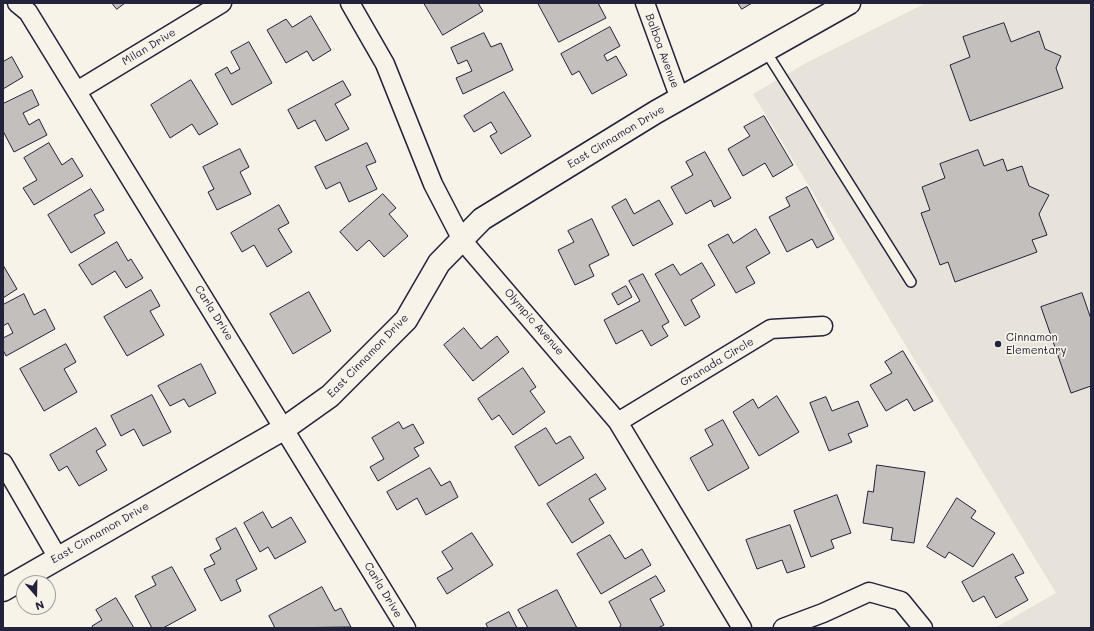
<!DOCTYPE html>
<html>
<head>
<meta charset="utf-8">
<style>
  body { margin:0 }
  #map { position:relative; width:1094px; height:631px; overflow:hidden; background:#f7f3e8; font-family:Mali,sans-serif }
  canvas { display:block }
  .frame { position:absolute; inset:0; border:4px solid #22223b; pointer-events:none }
  .north { position:absolute; left:16px; top:575px; width:40px; height:40px; box-sizing:border-box; background:#f7f3e8; border:1px solid #a29fa3; border-radius:50%; rotate:160deg; font-size:11px; font-weight:700; line-height:16px; text-align:center; color:#22223b }
  .north::after { content:''; display:block; margin:auto; width:14px; height:18px; background:#22223b; clip-path:polygon(50% 0,100% 100%,50% 72%,0 100%) }
</style>
</head>
<body>
<div id="map">
<canvas width="1094" height="631"></canvas>
<div class="frame"></div>
<div class="north">N</div>
</div>
<script>
const ctx = document.querySelector('canvas').getContext('2d');
ctx.lineJoin = 'round';
function paint(path, color) { ctx.fillStyle = color; ctx.fill(path, 'evenodd'); }
function strokePath(path, color, width, dash) { ctx.strokeStyle = color; ctx.lineWidth = width; ctx.lineCap = dash ? 'butt' : 'round'; ctx.setLineDash(dash || []); ctx.stroke(path); }
function write(font, color, halo, rows, align = 'center') {
  ctx.font = font + ' Mali,sans-serif'; ctx.lineWidth = 3.5; ctx.setLineDash([]); ctx.textBaseline = 'middle'; ctx.strokeStyle = halo; ctx.fillStyle = color; for (const [text, x, y, turn = 0] of rows) {
    ctx.save(); ctx.translate(x, y); ctx.rotate((+turn || 0) * Math.PI / 180); ctx.textAlign = isNaN(turn) ? turn : align; if (halo) ctx.strokeText(text, 0, 0); ctx.fillText(text, 0, 0); ctx.restore();
  }
}
paint(new Path2D(`
  M926 3H1091V628H995L1056 593 753 94 806 63Z`), '#e7e3db');
const building = new Path2D(`
  M112 3H125L117 9Z
  M424 3H478L483 11 443 35Z
  M538 3H598L606 18 559 42Z
  M738 3H752L742 9Z
  M311 16 331 50 313 61 307 51 286 63 267 30 286 19 292 27Z
  M1004 23 1011 42 1039 31 1045 49 1061 56 1056 68 1063 88 970 121 950 65 970 57 963 37Z
  M610 27 620 46 604 55 607 61 616 56 627 75 592 94 579 71 572 75 561 54Z
  M484 33 491 47 501 43 513 70 463 94 456 78 472 71 467 60 458 64 451 48Z
  M249 42 272 83 232 105 215 74 227 67 231 74 240 69 231 52Z
  M12 57 23 77 3 89V62Z
  M191 80 218 124 199 135 192 124 170 138 151 105Z
  M343 81 351 95 335 104 349 129 326 141 315 120 298 129 288 110Z
  M32 90 39 105 23 113 29 125 39 119 47 135 14 152 3 131V104Z
  M504 92 531 136 501 154 490 136 497 132 491 122 474 132 464 116Z
  M764 116 793 165 773 177 765 163 743 176 728 149 750 136 744 127Z
  M49 143 62 165 72 158 83 176 34 205 23 188 37 180 24 158Z
  M367 143 376 162 366 166 377 189 349 202 340 182 326 189 315 167Z
  M240 149 249 167 240 172 251 194 217 210 208 192 214 189 203 167Z
  M978 150 984 166 1003 159 1007 171 1022 166 1029 186 1049 195 1039 214 1047 235 1032 240 1037 252 955 282 948 262 940 265 921 213 930 210 922 187 945 178 940 164Z
  M705 152 731 198 714 207 711 200 686 214 671 187 693 175 686 162Z
  M807 187 834 239 817 248 812 239 787 252 769 217 790 206 786 198Z
  M91 189 104 210 94 215 105 233 71 253 48 215Z
  M383 194 396 208 389 214 408 236 384 257 369 240 357 251 340 232Z
  M626 199 634 214 659 200 673 224 633 246 612 207Z
  M279 205 289 223 278 229 292 252 267 267 254 245 242 252 231 233Z
  M592 219 609 255 589 265 594 276 575 285 558 250 574 242 568 231Z
  M756 229 770 253 746 267 755 283 736 293 708 245 728 234 733 243Z
  M117 242 128 261 131 259 143 278 126 288 115 271 92 285 79 265Z
  M702 263 715 285 691 300 700 317 685 326 655 274 673 264 680 275Z
  M3 265 17 289 3 298Z
  M643 274 669 322 662 326 668 336 651 346 642 330 616 344 604 320 640 301 629 281Z
  M626 286 632 297 618 305 612 294Z
  M151 290 160 306 150 311 164 335 127 356 104 317Z
  M309 292 331 331 293 354 270 314Z
  M1082 293 1091 319V386L1071 393 1041 307Z
  M24 294 34 315 45 309 55 329 6 356 3 350V338L13 333 8 323 3 326V305Z
  M464 328 481 349 497 336 509 352 473 381 444 345Z
  M66 344 76 362 64 369 77 392 44 411 20 369Z
  M903 351 933 401 914 411 907 399 886 411 870 385 892 373 885 362Z
  M201 364 216 393 189 407 184 399 170 406 158 386Z
  M523 368 536 387 530 391 545 412 513 435 499 415 492 420 478 399Z
  M152 395 171 432 143 446 134 429 121 436 111 416Z
  M777 396 799 432 759 456 733 412 753 399 758 408Z
  M826 397 832 411 858 401 868 426 848 434 852 442 829 451 810 403Z
  M723 420 749 468 708 491 690 458 713 445 705 430Z
  M399 422 403 429 413 424 424 443 414 448 419 456 378 481 370 467 384 459 372 438Z
  M96 428 106 445 96 451 107 470 79 486 67 466 59 471 50 455Z
  M546 428 556 444 570 436 584 458 539 486 515 447Z
  M877 465 925 472 914 543 891 540 893 528 863 523 868 491 873 492Z
  M430 468 441 486 450 481 458 497 426 515 417 498 397 510 387 492Z
  M596 474 606 489 589 499 604 523 572 543 547 504Z
  M837 495 851 533 831 540 834 548 811 557 794 511Z
  M957 498 976 511 971 518 995 533 973 567 949 552 945 558 927 547Z
  M263 512 272 528 291 517 306 542 275 559 268 547 260 552 244 523Z
  M790 525 805 567 787 573 782 560 757 569 746 540Z
  M236 528 257 569 236 580 241 591 221 601 204 569 215 564 210 555 221 549 216 539Z
  M472 533 493 565 447 594 437 578 453 569 442 552Z
  M610 535 625 559 642 549 651 565 601 594 577 554Z
  M1013 554 1024 573 1015 577 1028 600 996 618 984 596 973 602 962 582Z
  M172 567 196 610 163 628H152L135 596 156 585 152 577Z
  M656 576 665 591 650 599 664 625 658 628H619L621 625 609 602Z
  M322 587 335 611 341 608 351 627 275 628 269 616Z
  M557 590 577 628H528L518 610Z
  M116 598 134 628H93L92 626 102 620 96 610Z
  M509 612 517 628H488L486 624Z`);
paint(building, '#c2bfbd');
strokePath(building, '#22223b', 1);
const lane = new Path2D(`
  M765 50 911 282`);
const street = new Path2D(`
  M17 3 28 12 406 628
  M350 3 385 64 433 184 462 240 618 422 742 628
  M645 3 680 99
  M77 91 222 3
  M618 422 771 329 823 326
  M3 463 58 558
  M783 628 823 613 869 592 901 601 923 628`);
const secondary = new Path2D(`
  M3 590 285 428 330 396 406 320 439 263 482 219 656 112 849 3`);
strokePath(lane, '#22223b', 12);
strokePath(street, '#22223b', 21);
strokePath(secondary, '#22223b', 25);
strokePath(lane, '#f7f3e8', 9);
strokePath(street, '#f7f3e8', 18);
strokePath(secondary, '#f7f3e8', 22);
for (const [x, y, r, color] of [
  [998,344,4,"#22223b"]
]) { const dot = new Path2D(); dot.arc(x, y, r, 0, 2 * Math.PI); ctx.fillStyle = color; ctx.fill(dot); strokePath(dot, '#f7f3e8', 1.5); }
write('11px', '#22223b', '#f7f3e8', [
  ["Milan Drive",149,47,-31],
  ["Balboa Avenue",662,51,70],
  ["East Cinnamon Drive",616,137,-31],
  ["Carla Drive",214,313,58],
  ["Olympic Avenue",534,322,49],
  ["East Cinnamon Drive",368,356,-46],
  ["Granada Circle",717,362,-31],
  ["East Cinnamon Drive",100,533,-30],
  ["Carla Drive",383,590,59]
]);
write('11px', '#22223b', '#f7f3e8', [
  ["Cinnamon",1006,338],
  ["Elementary",1006,351]
], 'left');
</script>
</body>
</html>
